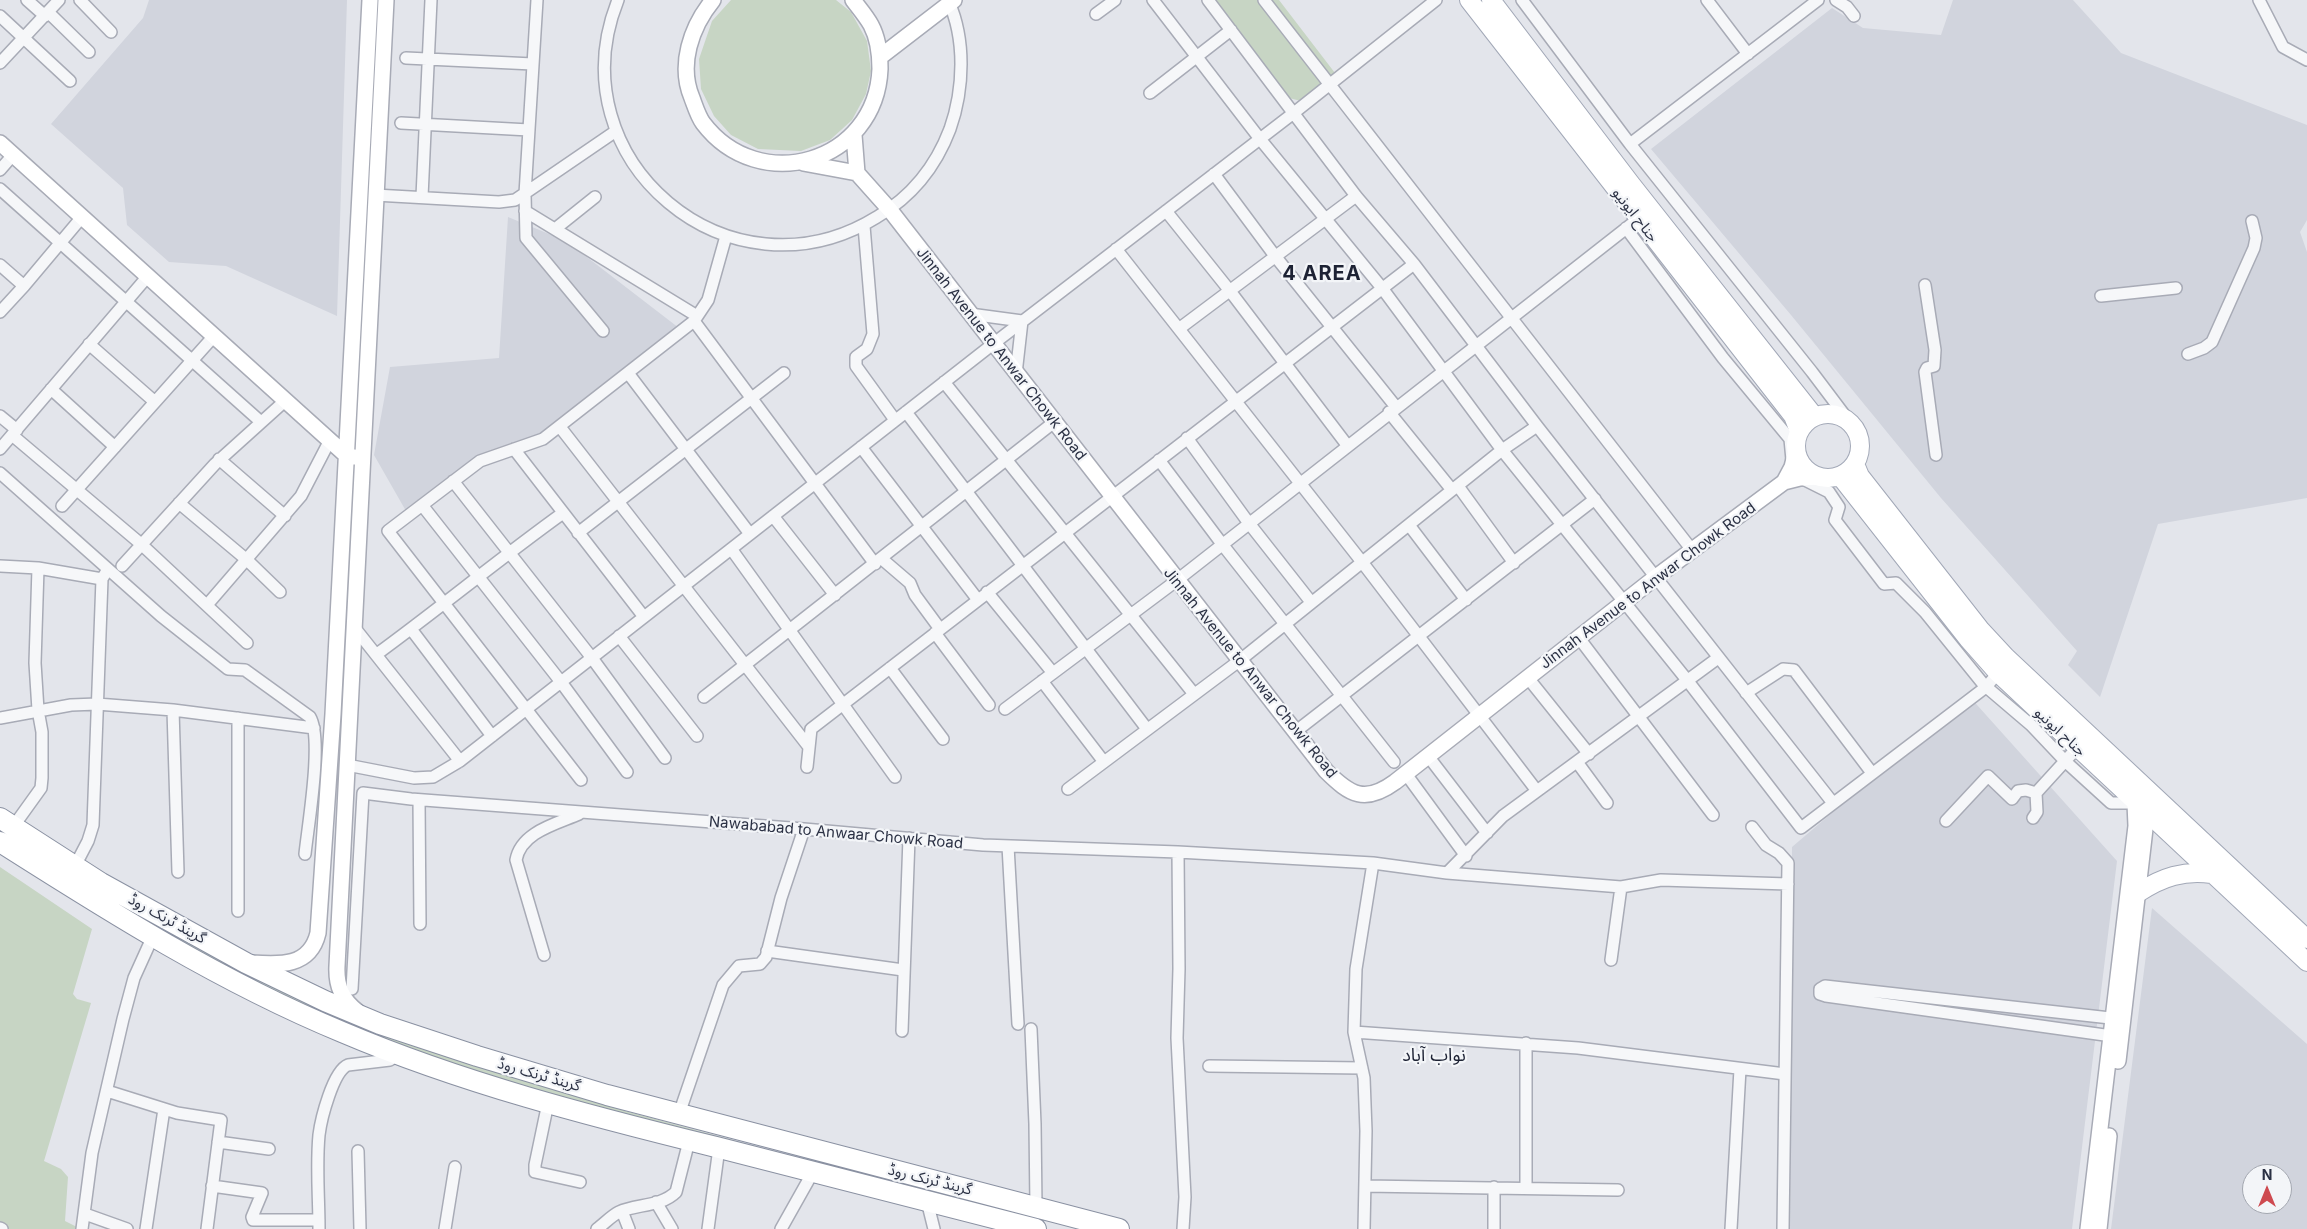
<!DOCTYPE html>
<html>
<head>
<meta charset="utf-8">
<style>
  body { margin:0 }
  #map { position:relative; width:2307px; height:1229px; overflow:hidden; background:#e3e5eb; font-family:Inter,sans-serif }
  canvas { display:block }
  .north { position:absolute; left:2242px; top:1164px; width:50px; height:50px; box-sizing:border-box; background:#f3f5f8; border:1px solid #a3a7b0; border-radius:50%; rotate:0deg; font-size:14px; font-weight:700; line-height:20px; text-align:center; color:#2b3144 }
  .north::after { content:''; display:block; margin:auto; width:18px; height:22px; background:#ce4a50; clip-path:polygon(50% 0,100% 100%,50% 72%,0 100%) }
</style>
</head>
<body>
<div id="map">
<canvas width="2307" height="1229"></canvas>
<div class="north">N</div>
</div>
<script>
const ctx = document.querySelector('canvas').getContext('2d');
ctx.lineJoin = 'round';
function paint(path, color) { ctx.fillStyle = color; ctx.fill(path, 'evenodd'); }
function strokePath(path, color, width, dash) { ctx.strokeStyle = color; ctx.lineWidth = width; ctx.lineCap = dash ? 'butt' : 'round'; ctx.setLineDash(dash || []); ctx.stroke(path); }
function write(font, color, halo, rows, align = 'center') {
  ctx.font = font + ' Inter,"Noto Sans Arabic",sans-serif'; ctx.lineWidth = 4.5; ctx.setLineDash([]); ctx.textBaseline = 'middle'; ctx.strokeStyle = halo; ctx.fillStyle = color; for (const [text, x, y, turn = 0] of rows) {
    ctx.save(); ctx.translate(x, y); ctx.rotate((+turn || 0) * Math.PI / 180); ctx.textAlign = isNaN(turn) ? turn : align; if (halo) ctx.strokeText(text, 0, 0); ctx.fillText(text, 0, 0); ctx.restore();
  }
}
paint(new Path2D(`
  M149 0H347L337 316 226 266 169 262 127 225 123 188 51 124 143 18Z
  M1953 0H2073L2121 53 2307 125V220L2300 232 2307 252V498L2158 524 2100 697 2068 665 2077 651 1941 498 1791 315 1651 149 1832 8 1863 28 1941 35Z
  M508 217 566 241 679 328 537 439 483 456 406 511 374 455 390 367 499 358Z
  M1969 696 2117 861 2072 1229H1790L1792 847Z
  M2152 908 2307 1044V1229H2111ZM2252 1174H2282V1204H2252Z`), '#d1d4dd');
paint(new Path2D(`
  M731 0H836L851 12 867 41 871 71 866 94 852 120 830 140 801 151 758 149 731 135 714 116 701 89 699 59 712 21Z
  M1214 0H1279L1335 73 1301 101 1289 98Z
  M0 867 92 929 73 994 77 999 91 1003 44 1161 61 1169 68 1177 65 1221 77 1227 76 1229H0Z
  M113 899 224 956 610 1103 625 1111 800 1158 796 1164 616 1117 371 1040 243 975 119 907Z`), '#c7d5c4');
const street = new Path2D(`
  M27 0 45 16
  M80 0 111 32
  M537 0 525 194 526 238 603 331
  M618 0C554 160 730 308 877 217 911 197 936 166 950 129 964 89 966 39 948 0
  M1153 0 1260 139 1382 288 1502 450 1687 680 1801 828 1986 687 1998 673
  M1208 0 1356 196 1414 264 1537 426 1833 803
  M1264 0 1692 550
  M1522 0 1630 144 1812 372 1852 425
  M1707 0 1748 54
  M1836 0 1847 7 1854 16
  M2259 0 2283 47 2307 60
  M48 12 89 52
  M1096 14 1115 0
  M0 16 70 81
  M406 58 533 64
  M0 63 59 0
  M1150 93 1231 30
  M401 123 529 130
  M1630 144 1818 0
  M0 170 13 155
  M1214 174 1275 256 1396 407
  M0 189 261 422
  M375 195 499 202 515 200 616 131
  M422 197 431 0
  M525 211 697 316
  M1166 211 1230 291 1347 445
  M864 226 873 334 867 349 856 357V366L895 420
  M1626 228 1723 358 1790 439 1792 460
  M555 229 595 197
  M1116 249 1362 562 1537 791
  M0 265 24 286
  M1925 285 1935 350 1934 366 1927 368 1925 372 1936 455
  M2101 296 2176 288
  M0 312 24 286 82 217
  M970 314 1022 321 1016 374
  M694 321 875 564
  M1180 328 1356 196
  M89 344 155 402
  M2188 354 2204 348 2212 342 2254 248 2256 238 2252 221
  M628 373 750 534
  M944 382 1194 694
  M51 389 115 447
  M906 412 1147 729
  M1389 412 1452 490
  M0 416 17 430
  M560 427 809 747
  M12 435 141 544 247 643
  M1187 438 1248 522 1311 602
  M861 447 978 600
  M0 449 148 276
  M514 449 644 617
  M219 459 285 516
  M1159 460 1222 544 1394 762
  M0 473 161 616 228 669 245 670 310 717C323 739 308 825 305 854
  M1803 479 1829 492 1839 507 1835 520 1884 584 1896 583 1925 612 1984 685 2031 725 2066 762 2111 803H2135
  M453 481 592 658 665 758
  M1458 486 1514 563
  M179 503 247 560 280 592
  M422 505 561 682 627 772
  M62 506 214 336
  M773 516 835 595
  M1409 525 1466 600
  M578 533 784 373
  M732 550 895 777
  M882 559 910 583 915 595 940 629
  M0 566 38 568 102 579
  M122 566 215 464 286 400
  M987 592 1053 673
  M207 605 301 496 330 440
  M354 627 460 761
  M411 629 492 736
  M935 633 989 705
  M619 636 697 736
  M1579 638 1713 815
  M377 654C440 608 499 559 563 513
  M890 668 943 739
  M1528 678 1589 754
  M1042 681 1104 762
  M1746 693 1783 669 1794 670 1872 773
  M704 697 1053 423
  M1005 709 1176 581 1638 219
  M173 710 178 872
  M0 718 71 705 97 704 173 710 314 728
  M238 718V911
  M1295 732 1595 499
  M1428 756 1487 833
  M1577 762 1607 803
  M347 765 414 778 433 777 460 761 993 344 1295 112 1436 0
  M807 767 811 729 1414 264
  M1406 774 1466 856
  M581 780 388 531 480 461 543 439 694 321 708 300 726 236
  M1068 789 1239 661 1502 450 1537 426
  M419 800 420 924
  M2033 818 2037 812 2036 793
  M1946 821 1988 776 2012 799 2018 791 2026 790 2036 793 2077 748
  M13 827 41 788 42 778V732L38 710 35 663 38 568
  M1752 827 1766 845 1779 853 1788 863 1783 1229
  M1008 846 1018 1024
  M1178 852 1179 969 1177 1038 1185 1197 1183 1229
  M75 866 88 841 93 825 102 579 108 569
  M1447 873 1621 887 1661 880 1788 884
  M767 951 903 970
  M544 955 516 860C521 832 556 824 579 814
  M1611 960 1621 887
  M352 989 363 793 411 799 804 829 983 845 1178 852 1373 863
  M2119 1019 1825 986 1820 989V994L1826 996 2119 1037
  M1031 1029 1035 1124 1036 1207
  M902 1031 909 838
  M1354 1032 1578 1048 1785 1074
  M1526 1043V1188
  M1209 1066 1362 1068
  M107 1091 177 1113 221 1120 207 1229
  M548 1103 535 1165V1172L580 1182
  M679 1114 723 985 739 966 760 964 766 957 781 898 804 829
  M218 1142 269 1149
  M358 1151 360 1229
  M212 1186 262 1193 252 1217 253 1220H319
  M1365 1186 1618 1190
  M927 1201 934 1229
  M656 1202 672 1229
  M622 1211 629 1229
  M85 1214 127 1229
  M0 1228 2 1229
  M82 1229 92 1153 123 1019 134 978 153 936
  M146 1229 164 1109
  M319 1229C319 1198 316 1166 319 1135 321 1119 333 1071 348 1065L390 1060 397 1054
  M445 1229 455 1167
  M597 1229C604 1224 611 1216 619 1212 636 1204 661 1207 676 1192L689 1141
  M708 1229 719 1148
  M781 1229 813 1172
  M1364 1229 1366 1131 1364 1078 1354 1032 1356 969 1373 863 1447 873 1503 816 1718 658
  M1494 1229V1187
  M1731 1229 1740 1069`);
const secondary = new Path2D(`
  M713 0C691 27 678 65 692 98 695 106 698 116 703 123 759 197 876 163 880 69 880 55 878 38 871 25 866 16 859 8 853 0
  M880 57 954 0
  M854 135 857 173
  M0 143 347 456 354 457
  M803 163 857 173
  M857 173 890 210 1326 771C1350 795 1365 804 1395 782L1656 577 1784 482 1800 478 1820 477
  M1784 482 1792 467 1796 451
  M252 963C280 965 310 967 318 933L333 714 370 0
  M358 1012C342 1000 336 986 337 966L386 0
  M2118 1061 2148 803
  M2088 1229 2136 826 2135 803 2142 796
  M2099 1229 2109 1136`);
const primary = new Path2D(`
  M1469 0 1793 416 1799 431
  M1491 0 1631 184 1815 417
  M1796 446a32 32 0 1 1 64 0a32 32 0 1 1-64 0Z
  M1855 464 1860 476 1980 629 2006 657 2307 939
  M1840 476 1968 639 1998 673 2307 962
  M2138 893C2162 877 2184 870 2212 874`);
const highway = new Path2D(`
  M0 818 101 883 246 963 325 1001 380 1024 477 1056 607 1095 1119 1229
  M0 842C110 912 221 982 342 1032 462 1083 590 1116 716 1147 823 1174 930 1201 1036 1229`);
strokePath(street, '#a8abb6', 14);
strokePath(secondary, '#a8abb6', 18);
strokePath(primary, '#a2a8b7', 20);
strokePath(highway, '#8a91a2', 22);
strokePath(street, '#f6f7f9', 11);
strokePath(secondary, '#fff', 15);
strokePath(primary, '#fff', 18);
strokePath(highway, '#fff', 20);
write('15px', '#2b3144', '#f3f5f8', [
  ["جناح ایونیو",1635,215,52],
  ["Jinnah Avenue to Anwar Chowk Road",1001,354,52],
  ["Jinnah Avenue to Anwar Chowk Road",1648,586,-37],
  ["Jinnah Avenue to Anwar Chowk Road",1250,673,51],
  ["جناح ایونیو",2060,732,43],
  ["Nawababad to Anwaar Chowk Road",836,833,5],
  ["گرینڈ ٹرنک روڈ",167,919,29],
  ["گرینڈ ٹرنک روڈ",539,1075,16],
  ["گرینڈ ٹرنک روڈ",930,1180,14]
]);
write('18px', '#1d2234', '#f3f5f8', [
  ["نواب آباد",1434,1056]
]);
ctx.letterSpacing = '1px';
write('bold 20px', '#1d2234', '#f3f5f8', [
  ["4 AREA",1322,274]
]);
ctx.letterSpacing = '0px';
</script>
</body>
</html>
